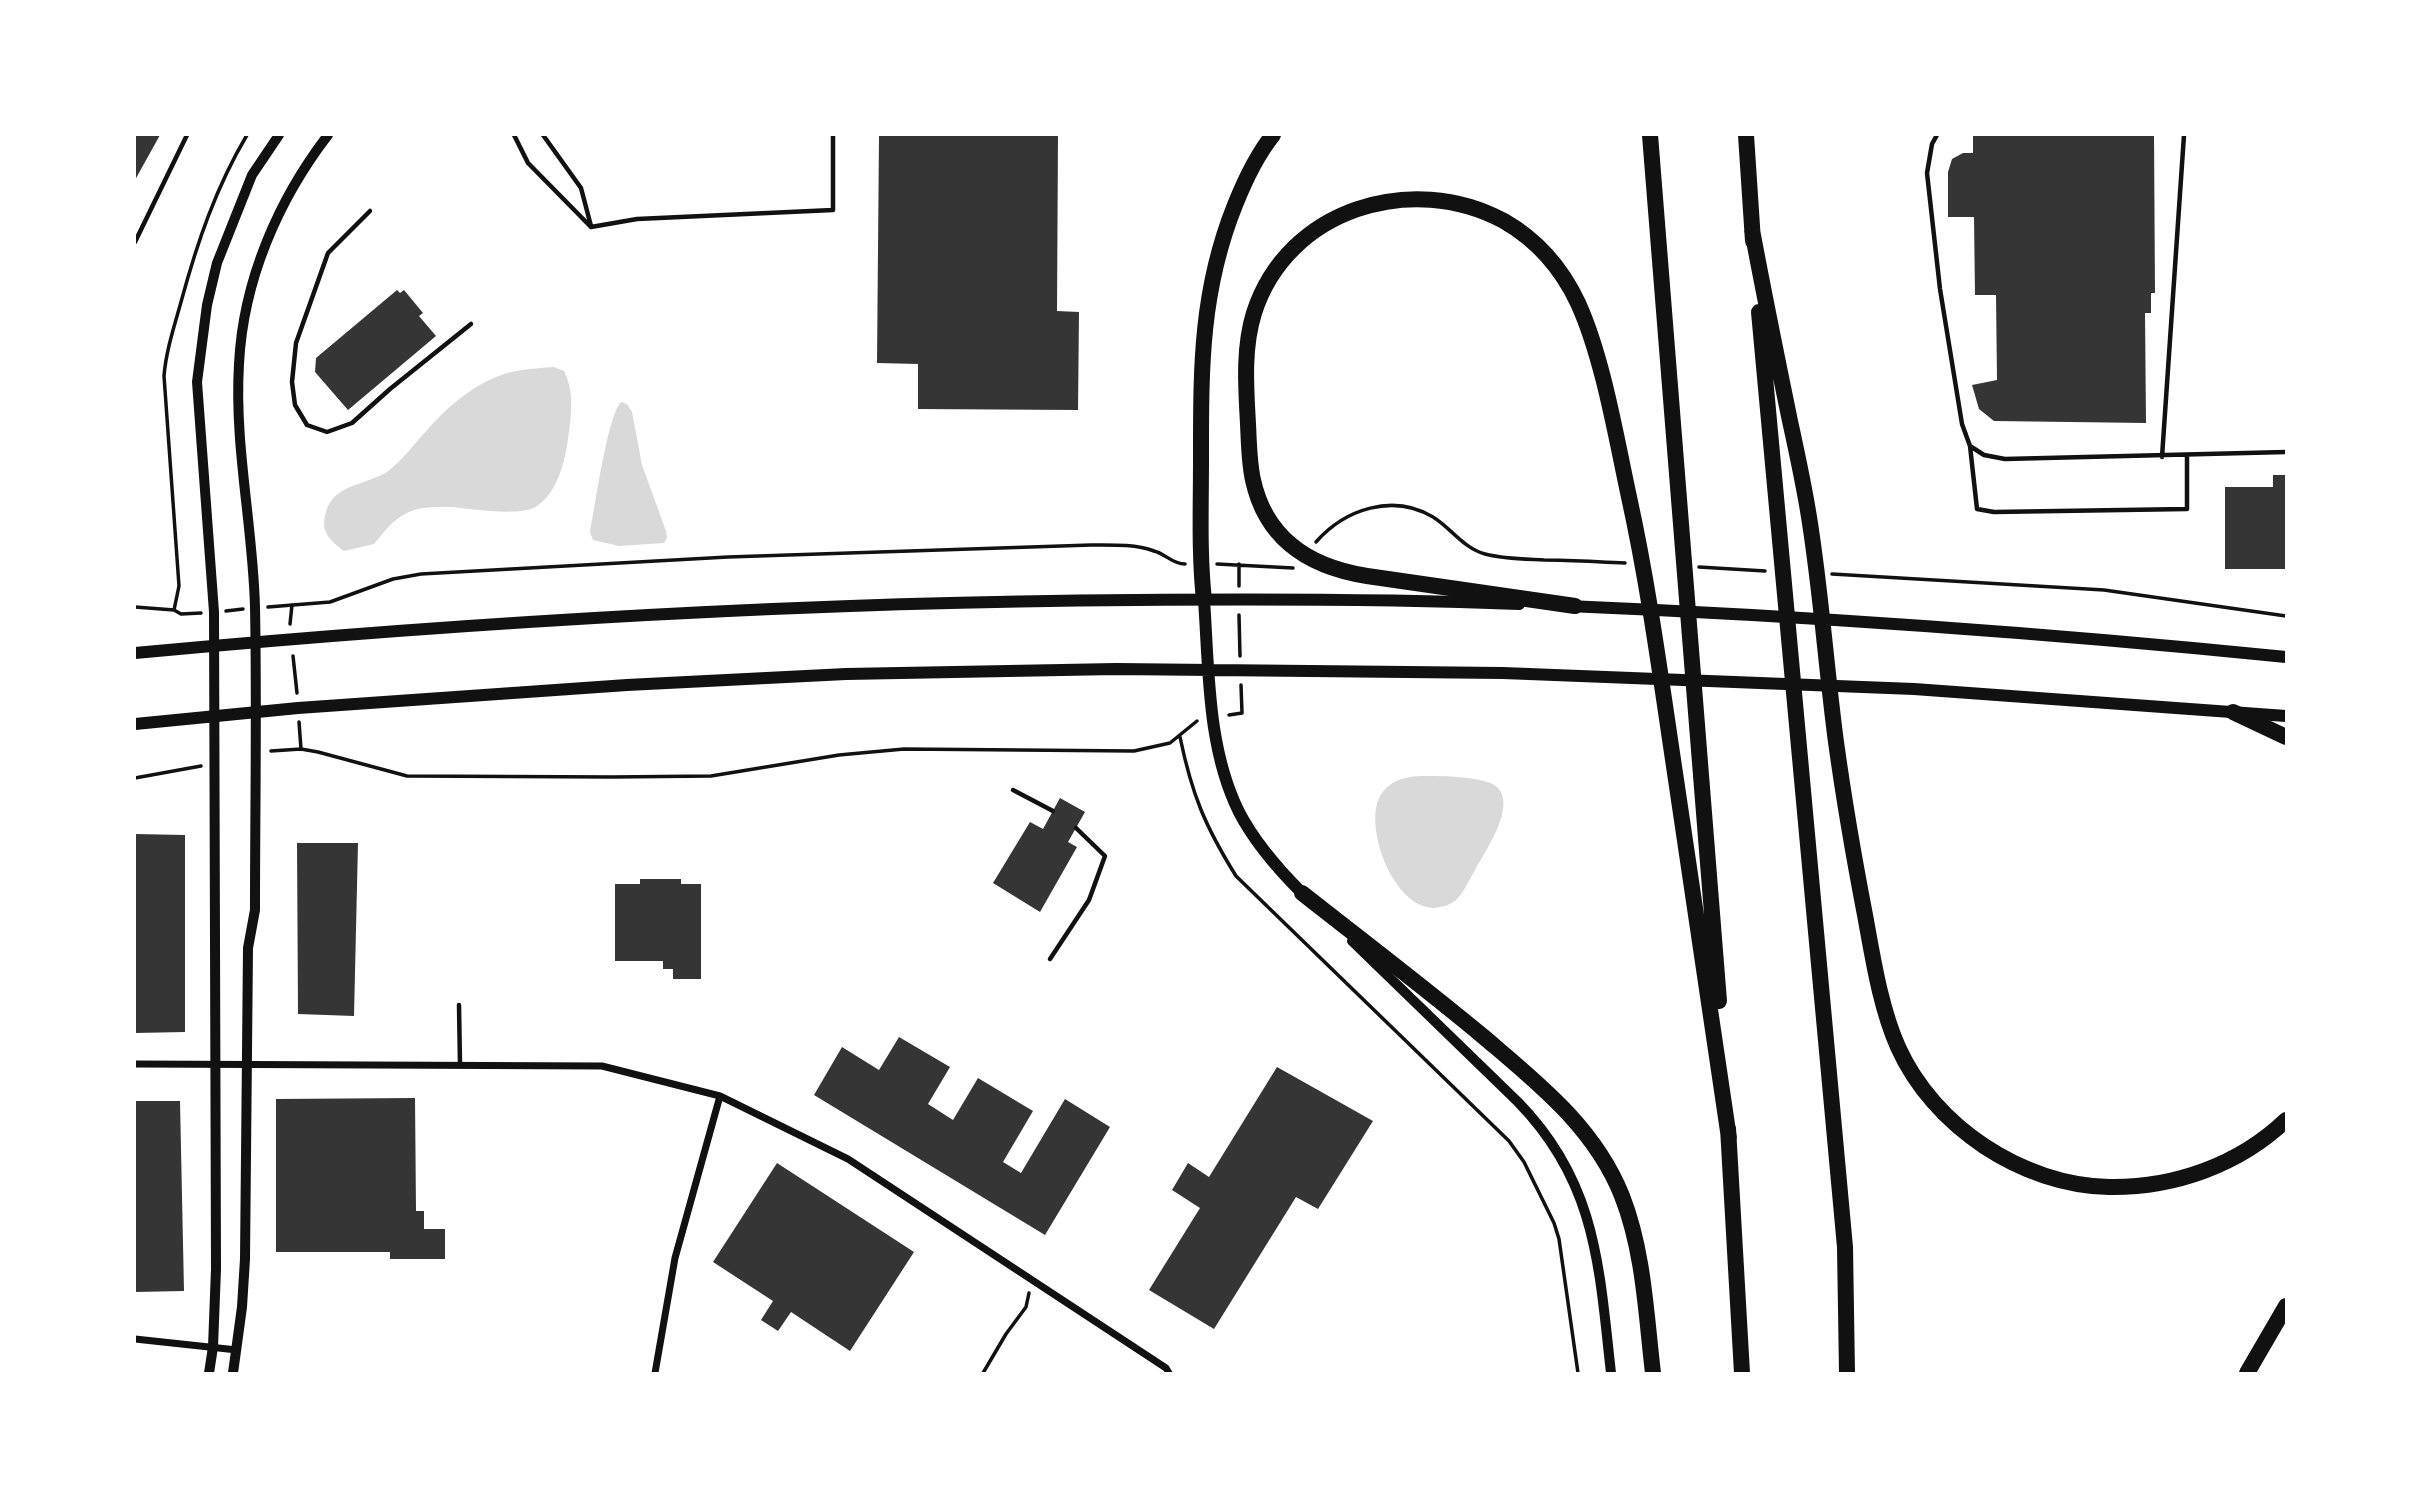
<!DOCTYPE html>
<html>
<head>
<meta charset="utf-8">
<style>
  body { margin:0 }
  #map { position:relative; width:2421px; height:1508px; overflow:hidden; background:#fff; font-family:"Source Serif 4",serif }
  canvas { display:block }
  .frame { position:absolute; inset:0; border:136px solid #fff; pointer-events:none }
</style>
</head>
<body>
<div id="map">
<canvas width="2421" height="1508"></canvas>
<div class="frame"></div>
</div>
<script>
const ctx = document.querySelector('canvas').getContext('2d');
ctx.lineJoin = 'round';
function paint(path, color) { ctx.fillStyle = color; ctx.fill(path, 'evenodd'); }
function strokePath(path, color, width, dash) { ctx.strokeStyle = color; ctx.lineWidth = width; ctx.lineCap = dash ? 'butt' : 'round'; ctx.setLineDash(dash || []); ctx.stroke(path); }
paint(new Path2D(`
  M554 367 564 371C575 393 571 416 568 439 565 462 557 493 537 506 522 517 471 509 452 507 437 507 423 506 409 512 393 519 385 531 374 544L344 551C331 541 321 533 325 516 331 484 364 486 387 472 402 461 415 443 428 429 449 405 479 380 511 372 525 369 540 368 554 367Z
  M621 402 627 404 632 412 642 465 666 531 667 538 664 543 619 546 593 540 590 532C595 508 607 417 621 402Z
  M1424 776C1441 776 1485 776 1497 787 1517 806 1485 852 1475 870 1469 880 1464 893 1455 901 1449 905 1442 907 1435 908 1392 909 1361 821 1382 793 1392 779 1409 776 1424 776Z`), '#d9d9d9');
paint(new Path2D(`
  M135 135H160L135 180Z
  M879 135H1058L1057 311 1079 312 1078 410 918 409V364L877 363Z
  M1973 135H2154L2155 293H2151V313H2145L2146 423 1994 421 1979 409 1972 385 1997 380 1996 295H1975L1974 217H1948V172L1952 159 1963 153H1973Z
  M397 290 400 293 404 290 423 313 419 316 436 336 348 410 315 372 316 358Z
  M2273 475H2286V569H2225V487H2273Z
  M1060 798 1085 812 1068 842 1077 847 1040 912 993 883 1030 822 1043 829Z
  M135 834 185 835V1032L135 1033Z
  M297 843H358L354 1016 298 1014Z
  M640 879H681V884H701V979H673V969H663V961H615V884H640Z
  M899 1037 950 1067 928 1104 953 1120 978 1078 1033 1111 1003 1162 1021 1173 1065 1099 1110 1127 1045 1235 814 1095 842 1047 879 1070Z
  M1277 1067 1373 1121 1318 1209 1296 1197 1214 1329 1149 1290 1200 1208 1172 1190 1188 1163 1209 1177Z
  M415 1098 416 1211H424V1229H445V1259H390V1252H276V1099Z
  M135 1101H180L184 1291 135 1292Z
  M777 1163 914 1252 850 1351 791 1312 778 1331 761 1320 773 1301 713 1262Z`), '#353535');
strokePath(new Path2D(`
  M1316 542C1345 509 1393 493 1433 517 1451 528 1463 548 1485 554 1504 559 1525 559 1544 560 1571 560 1598 562 1625 563
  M1217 564 1293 568
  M1239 564V586
  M1699 567 1765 571
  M1832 574 2104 590 2286 616
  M135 607 174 610 181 614 201 613
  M268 607 330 602 393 579 421 574 728 557 1091 545C1111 545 1135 544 1154 551 1166 554 1172 564 1185 564
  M174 610 179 586 164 376C166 351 174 327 181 302 197 243 216 187 247 135
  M226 611 243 609
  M1239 615 1240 656
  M290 624 292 605
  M293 656 297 693
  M1229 715 1242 713 1241 685
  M299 722 301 749
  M1180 737C1192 795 1205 826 1236 876L1509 1141 1524 1162 1554 1223 1559 1239 1578 1373
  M271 751 301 749 318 752 407 776 612 777 711 776 839 755 904 749 1134 751 1170 743 1197 721
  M135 778 201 766
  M983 1373 1006 1334 1026 1307 1029 1293`), '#111', 3.5);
strokePath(new Path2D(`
  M514 135 528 163 591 227
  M543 135 581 188 591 226
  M1937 135 1932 144 1927 173 1940 289 1962 424 1970 446 1984 455 2005 459 2286 452
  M370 211 328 253 296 343 292 382 295 405 307 425 327 432 352 423 390 389 471 324
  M591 227 637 219 833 210V135
  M135 242 187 135
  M1970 446 1977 509 1994 512 2187 509V456
  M2162 457 2184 135
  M1013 790 1053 811
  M1050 959 1089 900 1105 856 1076 828
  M459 1005 460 1065`), '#111', 4.5);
strokePath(new Path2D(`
  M135 1064 602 1066 720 1096 848 1159 1166 1368 1169 1373
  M135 1339 237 1350
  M655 1373 675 1258 720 1096`), '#111', 7);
strokePath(new Path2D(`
  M1352 941 1518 1102C1597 1183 1599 1267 1611 1373
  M209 1373 213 1347 216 1269 214 612 197 382 207 305 217 263 252 175 279 135
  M233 1373 242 1307 245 1259 248 948 255 910C255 809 257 708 255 607 253 526 234 445 239 364 243 281 278 200 328 135`), '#111', 10);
strokePath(new Path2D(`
  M1204 600C1209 669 1207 748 1239 812 1255 843 1278 869 1302 893
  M1568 606C1808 616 2048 633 2286 657
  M135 653C468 622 801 602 1136 600 1263 599 1391 599 1519 604
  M135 724 298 708 627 685 846 674 1116 669 1503 673 1914 689 2286 716`), '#111', 12);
strokePath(new Path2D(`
  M1650 135 1719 1001
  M1746 135 1753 241
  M1752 230C1764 294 1777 358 1790 421 1797 453 1804 485 1809 517 1821 591 1826 667 1836 742 1844 800 1854 858 1865 915 1873 958 1880 1006 1898 1047 1934 1127 2022 1185 2109 1187 2174 1188 2239 1165 2286 1120
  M1759 312 1845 1247 1847 1373
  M1204 600C1199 554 1201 507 1201 461 1201 370 1200 292 1235 205 1245 180 1256 156 1273 135
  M1575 606 1367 576C1310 567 1266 540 1253 480 1249 462 1249 443 1248 424 1246 387 1243 348 1254 313 1287 209 1412 171 1504 221 1537 240 1562 269 1578 303 1603 358 1616 437 1629 497 1649 588 1661 680 1675 773 1693 895 1711 1016 1729 1138
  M2233 712 2286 737
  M1302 893C1363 941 1425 988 1485 1038 1539 1084 1595 1128 1622 1196 1644 1252 1646 1315 1653 1373
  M1728 1128 1742 1373
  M2247 1373 2286 1306`), '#111', 16);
</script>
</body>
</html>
